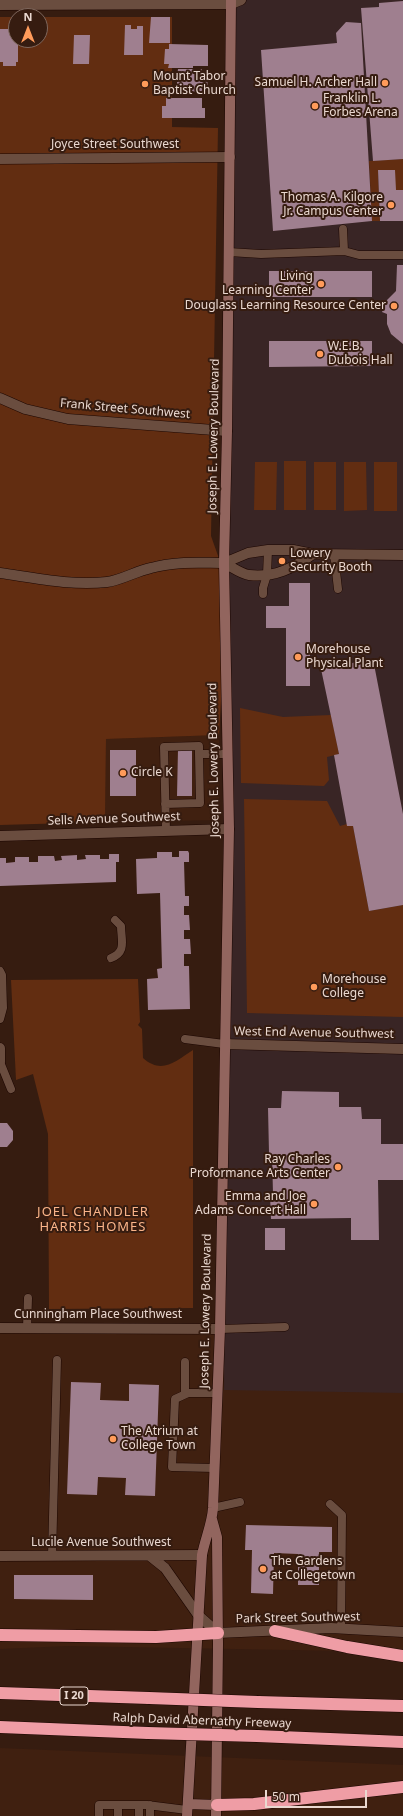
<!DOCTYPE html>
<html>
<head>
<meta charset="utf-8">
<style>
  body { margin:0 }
  #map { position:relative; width:403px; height:1816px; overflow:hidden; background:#361c10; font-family:"Noto Sans",sans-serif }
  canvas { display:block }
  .north { position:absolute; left:8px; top:8px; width:40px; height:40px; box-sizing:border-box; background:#361c10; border:1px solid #7e675d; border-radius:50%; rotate:0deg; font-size:11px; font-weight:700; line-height:16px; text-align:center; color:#ead8d0 }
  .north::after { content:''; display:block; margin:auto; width:14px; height:18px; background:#ff9b5a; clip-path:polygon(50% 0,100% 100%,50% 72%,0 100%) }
  .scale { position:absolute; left:265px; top:1790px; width:102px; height:18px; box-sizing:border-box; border:2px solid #ead8d0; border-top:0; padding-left:5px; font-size:12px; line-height:14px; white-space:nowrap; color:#ead8d0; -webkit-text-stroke:3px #361c10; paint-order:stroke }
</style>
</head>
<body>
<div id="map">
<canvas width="403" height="1816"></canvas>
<div class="north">N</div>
<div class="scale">50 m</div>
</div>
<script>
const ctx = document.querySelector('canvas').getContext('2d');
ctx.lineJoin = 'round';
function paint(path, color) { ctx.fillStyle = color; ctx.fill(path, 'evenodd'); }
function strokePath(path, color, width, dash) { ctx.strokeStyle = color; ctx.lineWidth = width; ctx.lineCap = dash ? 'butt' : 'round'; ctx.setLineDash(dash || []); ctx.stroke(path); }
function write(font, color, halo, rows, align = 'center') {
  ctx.font = font + ' "Noto Sans",sans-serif'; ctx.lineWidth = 4; ctx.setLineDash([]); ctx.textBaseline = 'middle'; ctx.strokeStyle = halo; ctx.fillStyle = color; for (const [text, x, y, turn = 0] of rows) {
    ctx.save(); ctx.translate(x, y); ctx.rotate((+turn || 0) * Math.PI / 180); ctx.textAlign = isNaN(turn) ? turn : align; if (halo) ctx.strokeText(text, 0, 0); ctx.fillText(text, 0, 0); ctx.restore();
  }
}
paint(new Path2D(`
  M219 735V820L105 822 106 739Z
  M224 1044 403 1047V1652L67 1646 0 1649V1323L214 1327Z
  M0 1748 403 1765V1816H0Z`), '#402010');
paint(new Path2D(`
  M241 0H403V1393L224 1390 231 4Z`), '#392525');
paint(new Path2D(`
  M0 17H16V40H40V17H172V127L218 128 211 536 228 584 219 735 106 739 105 822 0 825Z
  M403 159V190H396L378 171 380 221H372L369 161Z
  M284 461H306V510H284Z
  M255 462H277L276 510H254Z
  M314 462H336V510H314Z
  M344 462H366L367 510 344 511Z
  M374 462H397V511H374Z
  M240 708 283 717 331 715 339 754 327 757 329 780 324 786 241 783Z
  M244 799 327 801 340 826 347 824V826H353L369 911 403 905V1017L247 1013Z
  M138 979 140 1022 138 1025 142 1029 143 1058C162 1075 176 1061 193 1050V1308L49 1309 48 1134 33 1074 16 1080 11 980Z`), '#622d11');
paint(new Path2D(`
  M403 1V159L373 161 361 8 379 7V3Z
  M151 17H170V43H149Z
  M346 22 361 23 372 221 273 231 261 50 337 43 336 33Z
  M125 25H131V29H137V26H143V55H124Z
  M0 29H16V40H18V62H16V66H3V62H0Z
  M74 35H90L89 64H73Z
  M169 44 208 45V66H193V68H168L169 64H164L165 49H169Z
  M178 69H202V73H208L207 92 177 91V80H180V77H177Z
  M166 98H202V108H205V118H162V106H166Z
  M378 170H395L396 190H403V221H380Z
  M397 265H403V344L391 334 387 324V314L382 312 387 300 396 291Z
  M269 271H372V297H269Z
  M269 341H372V366L269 367Z
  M289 583H310V686H286V628H266V606H289Z
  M373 659 403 814V905L369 911 353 826H347L334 755 339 754 321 669Z
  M178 749H192V796H177Z
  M110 750H136V796H110Z
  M179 851H188L189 853V862H184L185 896H189V906H184V915H189L190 930H184V939H190L191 954H184V966H189L190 1009 148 1010 147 979 158 978 157 969 162 968 160 893 137 894 136 859 157 858V852H172V857H179Z
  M109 854H119V862H116V882L0 886V858H6V863L15 862V857H29V862H38V856H54L55 861 62 860 61 856 77 855V860L86 859 85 855H100V859H109Z
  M282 1091 339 1092V1107H361L362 1119H381V1144H403V1180H378L379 1240H351V1218L271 1219 270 1195 273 1194 272 1154 269 1153 268 1108H281Z
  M0 1123H7L13 1131V1140L7 1147H0Z
  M265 1228H285V1250H265Z
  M71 1382 101 1383 100 1400 129 1401V1384L159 1385 155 1496 125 1495 126 1478 98 1477 97 1495 67 1494Z
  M246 1525 332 1527V1552H319V1585H298V1554L274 1553 273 1594 251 1593 252 1550H245Z
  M14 1575H93V1600L14 1599Z`), '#9f7f8f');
const service = new Path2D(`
  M343 229 344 251 359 255H403
  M229 252 261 254 344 251
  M334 554 338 589
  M263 594V588L267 575 268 550
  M165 804 200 803 199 754
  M166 831 164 747 199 746V754H227
  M111 958C127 952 121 940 121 926L115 920
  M0 971 2 975 3 1008 0 1019
  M185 1039 224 1044
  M0 1062 11 1089
  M27 1328 28 1298
  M220 1329 285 1327
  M185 1394V1362
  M214 1468 172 1467 175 1399 188 1393H217
  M330 1504 342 1515 341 1629
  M213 1508 240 1502
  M52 1556 57 1360
  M118 1805V1816
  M150 1805V1816
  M99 1816V1805H147L187 1810
  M139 1816V1805`);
const minor = new Path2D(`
  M0 159 230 157
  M0 398 25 409 68 419 227 431
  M224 563 248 553 268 550H293L313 554 403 555
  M224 563C232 567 241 574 249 575 274 578 294 568 313 554
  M0 836 229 829
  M224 1044 403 1049
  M0 1048V1062
  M0 1328 220 1329`);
const tertiary = new Path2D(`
  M0 5 231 4 241 0
  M0 573C35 578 72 586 107 582 122 580 136 571 151 568 175 561 199 563 224 563
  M0 1556 202 1555
  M150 1556 165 1568 198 1615 218 1633 331 1628 403 1632`);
const secondary = new Path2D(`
  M212 1519 217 1537 218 1644 216 1816
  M188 1804 217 1805
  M187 1816 202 1555C205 1539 212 1524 213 1508L220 1329 229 829 224 563 227 431 231 0`);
const motorway = new Path2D(`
  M275 1631 347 1647 403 1656
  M0 1635 156 1637 218 1633
  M0 1693 149 1698
  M258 1702 403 1706
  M0 1727 148 1733
  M257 1736 403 1742
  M217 1805 254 1804 403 1787`);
strokePath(service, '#1c0600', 9);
strokePath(minor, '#1c0600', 11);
strokePath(tertiary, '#1c0600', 11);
strokePath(secondary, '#1c0600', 11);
strokePath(motorway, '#1c0600', 13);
strokePath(service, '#6a4d3f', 8);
strokePath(minor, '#6a4d3f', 10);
strokePath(tertiary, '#6a4d3f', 10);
strokePath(secondary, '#92655e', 10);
strokePath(motorway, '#ef9da5', 12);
const motorwayBridge = new Path2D(`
  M149 1698 258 1702
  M148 1733 257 1736`);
strokePath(motorwayBridge, '#1c0600', 13, []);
strokePath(motorwayBridge, '#ef9da5', 12);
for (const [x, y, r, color] of [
  [385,83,4,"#ff9b5a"],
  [145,84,4,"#ff9b5a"],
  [315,106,4,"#ff9b5a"],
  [391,205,4,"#ff9b5a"],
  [321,284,4,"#ff9b5a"],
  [394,306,4,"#ff9b5a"],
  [320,354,4,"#ff9b5a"],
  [282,561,4,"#ff9b5a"],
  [298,657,4,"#ff9b5a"],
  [123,773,4,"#ff9b5a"],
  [314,987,4,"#ff9b5a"],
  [338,1167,4,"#ff9b5a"],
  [314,1204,4,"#ff9b5a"],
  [113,1439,4,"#ff9b5a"],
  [263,1569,4,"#ff9b5a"]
]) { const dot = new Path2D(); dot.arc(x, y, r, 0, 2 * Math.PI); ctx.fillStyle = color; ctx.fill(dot); strokePath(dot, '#361c10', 1.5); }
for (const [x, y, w] of [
  [74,1696,28]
]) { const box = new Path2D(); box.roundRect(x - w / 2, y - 9, w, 18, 3); ctx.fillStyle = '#361c10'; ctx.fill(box); strokePath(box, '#ead8d0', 1); }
write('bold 11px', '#ead8d0', null, [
  ["I 20",74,1696]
]);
write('12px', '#ead8d0', '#361c10', [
  ["Mount Tabor",153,77],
  ["Baptist Church",153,91],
  ["Samuel H. Archer Hall",377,83,"right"],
  ["Franklin L.",323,99],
  ["Forbes Arena",323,113],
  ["Thomas A. Kilgore",383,198,"right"],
  ["Jr. Campus Center",383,212,"right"],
  ["Living",313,277,"right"],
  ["Learning Center",313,291,"right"],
  ["Douglass Learning Resource Center",386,306,"right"],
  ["W.E.B.",328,347],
  ["Dubois Hall",328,361],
  ["Lowery",290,554],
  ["Security Booth",290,568],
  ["Morehouse",306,650],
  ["Physical Plant",306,664],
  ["Circle K",131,773],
  ["Morehouse",322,980],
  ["College",322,994],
  ["Ray Charles",330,1160,"right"],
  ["Proformance Arts Center",330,1174,"right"],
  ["Emma and Joe",306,1197,"right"],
  ["Adams Concert Hall",306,1211,"right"],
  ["The Atrium at",121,1432],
  ["College Town",121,1446],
  ["The Gardens",271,1562],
  ["at Collegetown",271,1576]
], 'left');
write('12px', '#ead8d0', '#361c10', [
  ["Joyce Street Southwest",115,145],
  ["Frank Street Southwest",125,409,5],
  ["Joseph E. Lowery Boulevard",214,436,-89],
  ["Joseph E. Lowery Boulevard",214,760,-91],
  ["Sells Avenue Southwest",114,819,-2],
  ["West End Avenue Southwest",314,1033,1],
  ["Joseph E. Lowery Boulevard",206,1311,-89],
  ["Cunningham Place Southwest",98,1315],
  ["Lucile Avenue Southwest",101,1543],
  ["Park Street Southwest",298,1618,-1],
  ["Ralph David Abernathy Freeway",202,1721,2]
]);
ctx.letterSpacing = '1px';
write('13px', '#fab489', '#361c10', [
  ["JOEL CHANDLER",93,1212],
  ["HARRIS HOMES",93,1227]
]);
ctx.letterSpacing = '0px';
</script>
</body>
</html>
